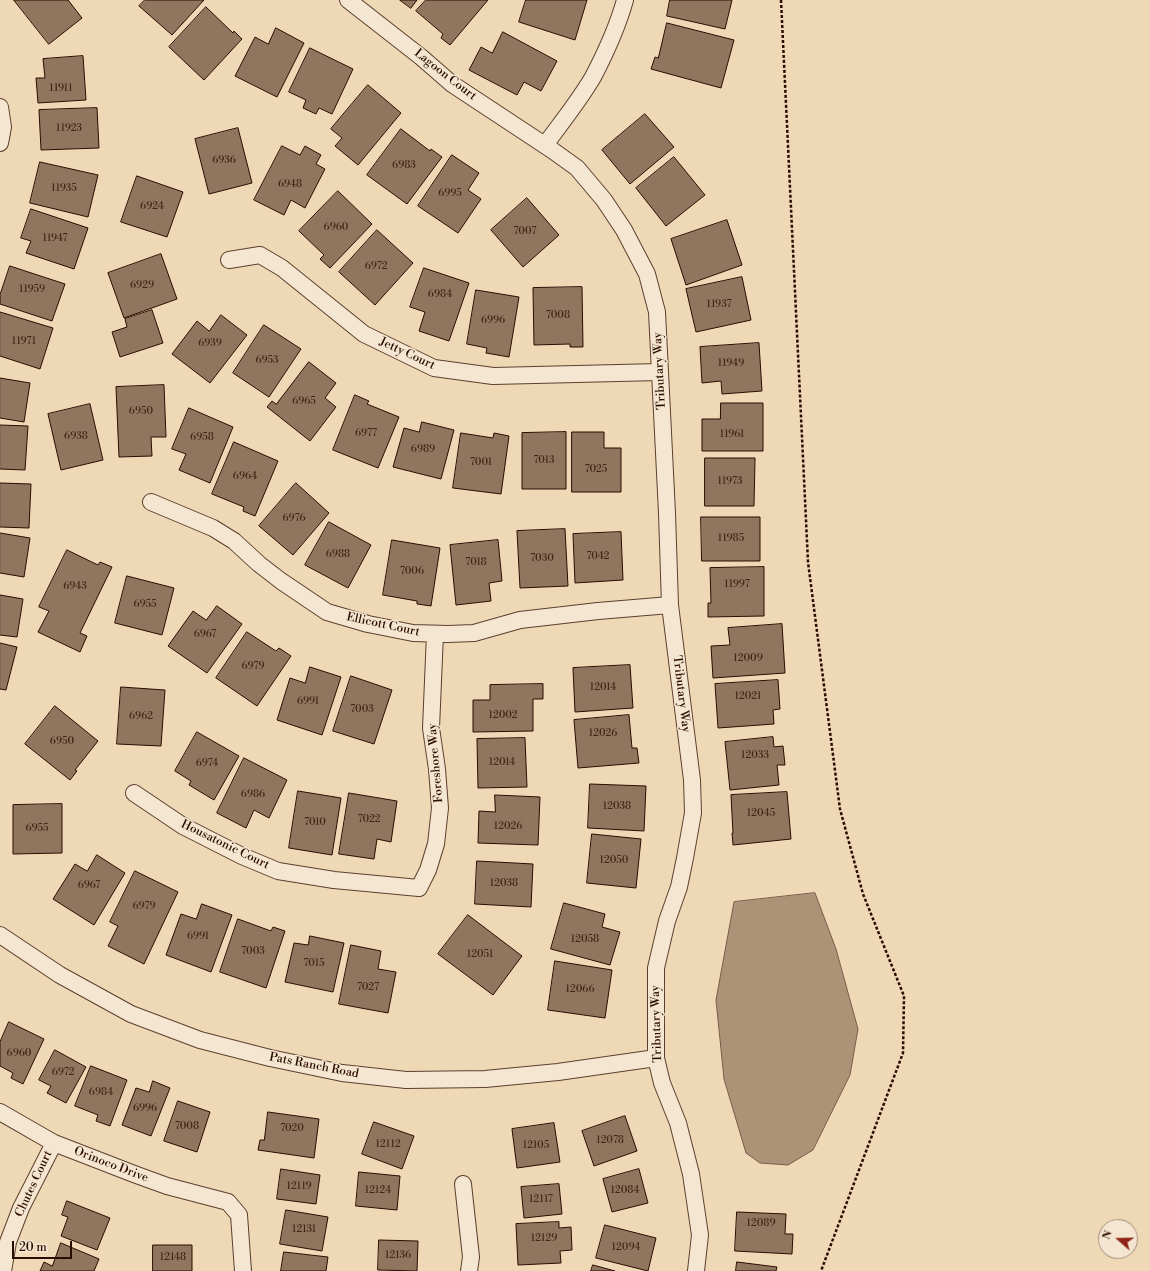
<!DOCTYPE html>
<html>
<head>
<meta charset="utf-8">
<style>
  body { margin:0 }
  #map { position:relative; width:1150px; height:1271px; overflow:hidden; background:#eed8b6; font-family:"Libre Bodoni",serif }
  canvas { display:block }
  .north { position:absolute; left:1098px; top:1219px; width:40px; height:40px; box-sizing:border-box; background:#f4e6d0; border:1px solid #a48f7d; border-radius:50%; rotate:290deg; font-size:11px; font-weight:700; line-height:16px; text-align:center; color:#2b0c00 }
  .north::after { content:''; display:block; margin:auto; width:14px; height:18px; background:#8f2418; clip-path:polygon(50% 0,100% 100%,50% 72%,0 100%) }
  .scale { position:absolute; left:12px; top:1241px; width:60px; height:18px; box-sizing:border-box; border:2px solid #2b0c00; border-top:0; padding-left:5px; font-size:12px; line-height:14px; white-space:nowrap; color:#2b0c00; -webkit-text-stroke:3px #f4e6d0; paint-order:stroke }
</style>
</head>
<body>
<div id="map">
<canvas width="1150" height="1271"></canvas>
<div class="north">N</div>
<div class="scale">20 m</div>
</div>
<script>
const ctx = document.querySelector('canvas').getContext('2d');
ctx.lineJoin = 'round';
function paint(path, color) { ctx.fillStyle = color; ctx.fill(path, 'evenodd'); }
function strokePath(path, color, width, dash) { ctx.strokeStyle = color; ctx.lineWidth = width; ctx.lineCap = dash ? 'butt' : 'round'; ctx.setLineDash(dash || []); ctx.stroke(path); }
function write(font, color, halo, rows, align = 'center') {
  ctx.font = font + ' "Libre Bodoni",serif'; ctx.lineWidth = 3; ctx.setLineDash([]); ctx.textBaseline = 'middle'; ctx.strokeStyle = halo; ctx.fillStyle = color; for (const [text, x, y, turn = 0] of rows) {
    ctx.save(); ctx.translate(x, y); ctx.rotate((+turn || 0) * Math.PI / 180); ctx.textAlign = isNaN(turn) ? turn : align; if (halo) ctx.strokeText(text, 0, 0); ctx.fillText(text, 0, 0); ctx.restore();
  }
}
const water = new Path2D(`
  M815 893 836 949 858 1029 850 1075 813 1150 788 1165 760 1163 746 1153 724 1079 716 1000 734 902Z`);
paint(water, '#ac9378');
strokePath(water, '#785d48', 1);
const building = new Path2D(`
  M14 0H68L82 18 49 44Z
  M145 0H204L172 35 139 6Z
  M400 0H417L411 8Z
  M426 0H488L450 45 441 38 443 34 416 11Z
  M526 0H587L575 40 519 22Z
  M670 0H732L725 29 667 16Z
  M206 7 233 33 234 31 242 39 204 80 169 47Z
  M667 23 734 40 721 88 651 69 655 57 658 58Z
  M276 28 304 43 277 97 235 76 255 37 268 44Z
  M503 32 557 61 541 91 524 82 517 95 469 70 481 47 492 53Z
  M310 48 353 69 332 114 319 108 316 114 303 108 306 100 289 92Z
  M83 56 86 100 38 103 36 78H45L43 59Z
  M368 85 401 113 358 165 335 146 342 138 331 129Z
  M97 108 99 148 41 150 39 110Z
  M645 114 674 147 630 184 602 150Z
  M238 128 252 183 209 194 195 139Z
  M401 129 430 151 431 149 442 157 407 204 367 175Z
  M282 146 300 155 305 146 321 155 316 164 325 169 305 208 291 200 284 215 254 200Z
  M452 155 479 173 468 190 481 199 458 233 418 206Z
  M674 157 705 195 666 226 636 188Z
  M40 162 98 175 88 217 30 203Z
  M137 176 183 192 167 237 121 222Z
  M338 191 372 224 330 268 320 259 324 255 299 231Z
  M527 198 559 235 523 267 491 230Z
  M31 209 88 228 74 269 26 253 31 241 21 238Z
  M727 220 742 265 686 285 671 239Z
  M377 230 413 263 375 305 339 272Z
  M161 254 177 299 124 318 108 273Z
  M10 266 65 284 52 321 0 304V295Z
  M424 268 469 283 449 341 419 331 425 312 410 307Z
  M742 277 751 320 696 332 686 289Z
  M582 287 583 347H570V344L534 345 533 288Z
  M476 290 519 297 509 357 486 353 487 348 467 344Z
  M152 310 163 343 120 357 112 332 127 327 125 319Z
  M0 312 53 328 40 369 0 356Z
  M221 315 247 335 210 383 172 354 197 321 209 331Z
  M264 325 301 349 269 397 233 373Z
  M759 343 762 391 722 394 721 381 702 383 700 347Z
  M309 362 336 383 325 398 336 407 310 441 267 407 272 401 276 404Z
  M0 378 30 383 24 422 0 418Z
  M164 385 166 437H151L152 456 119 457 116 387Z
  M355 395 369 401 367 404 399 417 378 468 333 450Z
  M721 403H763V451H702V419H720Z
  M90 404 103 460 61 470 48 414Z
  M189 408 233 427 210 483 179 470 186 454 172 449Z
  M422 422 454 430 441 479 393 467 404 428 419 432Z
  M0 425 28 426 25 470 0 469Z
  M566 432V489H522V433Z
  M572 432H604V448H621V492H572Z
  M461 433 493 438 494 433 509 436 501 494 453 488Z
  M234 442 278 461 255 516 243 511 244 507 212 494Z
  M705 458H755L754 506H705Z
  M0 483 31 484 29 528 0 527Z
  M296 483 329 513 293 555 259 526Z
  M701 517H760V561H702Z
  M329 522 371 545 348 588 305 565Z
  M565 529 568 586 520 588 517 531Z
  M621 532 623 580 575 583 573 534Z
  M0 533 30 538 24 577 0 573Z
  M392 540 440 548 431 606 417 604V601L383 595Z
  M498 540 502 581 489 583 491 601 456 605 450 545Z
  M67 550 98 565 100 562 112 567 80 633 87 636 80 652 38 632 49 611 39 607Z
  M764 567V616L708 617V603H711L710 568Z
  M127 576 174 588 162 635 115 623Z
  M0 595 23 599 17 637 0 635Z
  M217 606 242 624 207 673 168 646 193 611 206 620Z
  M782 624 785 673 713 678 711 646 730 645 728 628Z
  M247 632 276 651 279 648 291 656 257 706 216 678Z
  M0 643 17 647 6 690 0 689Z
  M630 665 633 708 575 712 573 668Z
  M310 667 341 677 322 735 277 720 290 678 305 683Z
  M351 676 392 690 374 744 333 731Z
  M778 680 780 709 773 710 774 724 718 728 715 684Z
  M543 684V699H533V731L473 732V700H490V685Z
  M121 687 165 690 161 746 117 744Z
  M55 706 98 741 75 770 77 771 70 780 25 744Z
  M629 715 632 748H637L639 763 578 768 574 720Z
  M197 732 239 756 214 800 189 785 191 781 175 771Z
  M773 737 774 747 783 746 785 765H777L779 785 730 790 725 742Z
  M525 738 527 787 478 788 477 739Z
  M244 758 287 780 269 818 254 810 246 828 217 813Z
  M590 784 646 786 644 831 588 828Z
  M298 791 341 798 332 855 289 848Z
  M787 792 791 839 733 845 732 833H733L731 795Z
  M349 793 397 801 391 842 377 839 374 859 339 854Z
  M495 795 540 797 538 845 478 843 479 811 495 812Z
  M62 804V853L13 854V805Z
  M592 834 641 839 636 888 587 883Z
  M97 855 125 873 94 925 53 899 75 864 87 871Z
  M477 861 533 864 531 907 475 904Z
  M135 871 178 892 144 964 108 946 118 926 110 922Z
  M564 903 605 914 602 927 620 932 610 965 551 949Z
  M202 904 232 915 211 972 166 955 181 914 196 919Z
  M468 915 522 956 493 995 438 954Z
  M238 919 271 931 273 927 285 931 266 988 220 972Z
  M310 936 344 943 333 992 285 982 294 943 308 945Z
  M351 945 381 951 378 969 396 972 388 1013 339 1004Z
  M555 961 612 970 605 1018 548 1010Z
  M9 1022 44 1039 23 1084 11 1078 13 1073 0 1066V1042Z
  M55 1050 86 1067 66 1103 47 1093 51 1086 39 1080Z
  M91 1066 127 1080 110 1126 96 1121 98 1115 75 1106Z
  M153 1081 170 1088 151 1136 122 1125 136 1088 149 1092Z
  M178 1101 210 1112 197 1152 164 1141Z
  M268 1112 319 1119 314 1158 258 1150 260 1140H264Z
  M625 1116 637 1151 594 1166 582 1131Z
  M374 1122 414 1136 402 1169 362 1154Z
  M554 1123 560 1162 517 1168 512 1129Z
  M281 1169 320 1175 316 1204 277 1199Z
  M639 1169 648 1203 612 1212 603 1179Z
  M359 1172 400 1176 397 1210 356 1206Z
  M559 1184 562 1214 524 1218 521 1187Z
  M67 1201 110 1218 97 1250 61 1236 68 1217 62 1215Z
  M286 1210 328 1217 322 1251 280 1244Z
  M737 1212 786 1214 785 1234H793L792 1254 735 1251Z
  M559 1222V1228L571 1227 572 1250 560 1251 561 1263 518 1265 516 1224Z
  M605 1225 656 1238 648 1271 596 1258Z
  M379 1240 418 1241 417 1271 378 1270Z
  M61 1243 99 1259 94 1271H40L44 1262 52 1266Z
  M153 1245H192V1271H153Z
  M284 1252 328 1257 326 1271H281Z
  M737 1262 777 1267 776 1271H736Z
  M593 1265 615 1271H591Z`);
paint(building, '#90765f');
strokePath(building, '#2b0c00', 1);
const minor = new Path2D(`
  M348 0 421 57 452 84 552 150 577 168 604 200 624 230 647 274 657 312 667 513 670 605 692 780 693 813 685 858 679 887 667 921 656 968V1058L662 1083 678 1123 691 1174 700 1235 696 1271
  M0 107 3 127 0 143
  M545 145C561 123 579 101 593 77 605 54 618 25 625 0
  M229 260 260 255 282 268 364 334 434 368 493 376 660 372
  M151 502 213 528 234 541 259 564 281 581 327 612 368 624 413 633 448 634 474 633 520 620 598 611 670 605
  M134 793 183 826 242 856 278 871 334 880 419 888 428 870 436 844 440 808 437 769 431 728 435 634
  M0 935 60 975 131 1014 200 1040 270 1058 342 1073 406 1080 485 1079 558 1072 656 1058
  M0 1112 54 1143 134 1174 167 1186 228 1202 239 1215 243 1271
  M463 1184 471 1257 469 1271
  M3 1271 8 1242 21 1208 54 1143`);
strokePath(minor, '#5c3f2e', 18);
strokePath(new Path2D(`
  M781 0 808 562 840 809 863 894 904 996 903 1053 821 1271`), '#2b0c00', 2.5, [3, 2]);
strokePath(minor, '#f4e6d0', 16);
write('10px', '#442618', null, [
  ["11911",61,89],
  ["11923",69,129],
  ["6936",224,161],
  ["6983",404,166],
  ["6948",290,185],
  ["11935",64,189],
  ["6995",450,194],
  ["6924",152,207],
  ["6960",336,228],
  ["7007",525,232],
  ["11947",55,239],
  ["6972",376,267],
  ["6929",142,286],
  ["11959",32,290],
  ["6984",440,295],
  ["11937",719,305],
  ["7008",558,316],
  ["6996",493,321],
  ["11971",24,342],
  ["6939",210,344],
  ["6953",267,361],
  ["11949",731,364],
  ["6965",304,402],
  ["6950",141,412],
  ["6977",366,434],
  ["11961",732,435],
  ["6938",76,437],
  ["6958",202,438],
  ["6989",423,450],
  ["7013",544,461],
  ["7001",481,463],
  ["7025",596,470],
  ["6964",245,477],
  ["11973",730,482],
  ["6976",294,519],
  ["11985",731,539],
  ["6988",338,555],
  ["7042",598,557],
  ["7030",542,559],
  ["7018",476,563],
  ["7006",412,572],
  ["11997",737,585],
  ["6943",75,587],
  ["6955",145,605],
  ["6967",205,635],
  ["12009",748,659],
  ["6979",253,667],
  ["12014",603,688],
  ["12021",748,697],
  ["6991",308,702],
  ["7003",362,710],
  ["12002",503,716],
  ["6962",141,717],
  ["12026",603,734],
  ["6950",62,742],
  ["12033",755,756],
  ["12014",502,763],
  ["6974",207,764],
  ["6986",253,795],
  ["12038",617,807],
  ["12045",761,814],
  ["7022",369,820],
  ["7010",315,823],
  ["12026",508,827],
  ["6955",37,829],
  ["12050",614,861],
  ["12038",504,884],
  ["6967",89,886],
  ["6979",144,907],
  ["6991",198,937],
  ["12058",585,940],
  ["7003",253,952],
  ["12051",480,955],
  ["7015",314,964],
  ["7027",368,988],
  ["12066",580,990],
  ["6960",19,1054],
  ["6972",63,1073],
  ["6984",101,1093],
  ["6996",145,1109],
  ["7008",187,1127],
  ["7020",292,1129],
  ["12078",610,1141],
  ["12112",388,1145],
  ["12105",536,1146],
  ["12119",299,1187],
  ["12124",378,1191],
  ["12084",625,1191],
  ["12117",541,1200],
  ["12089",761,1224],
  ["12131",304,1230],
  ["12129",544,1239],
  ["12094",626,1248],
  ["12136",398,1256],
  ["12148",173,1258]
]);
write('12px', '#2b0c00', '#f4e6d0', [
  ["Lagoon Court",445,75,38],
  ["Jetty Court",407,354,25],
  ["Tributary Way",660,371,-93],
  ["Ellicott Court",383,625,12],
  ["Tributary Way",681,694,83],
  ["Foreshore Way",436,763,-95],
  ["Housatonic Court",225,845,26],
  ["Tributary Way",657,1024,-92],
  ["Pats Ranch Road",314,1066,11],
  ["Orinoco Drive",111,1165,21],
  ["Chutes Court",34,1184,-65]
]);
</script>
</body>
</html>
